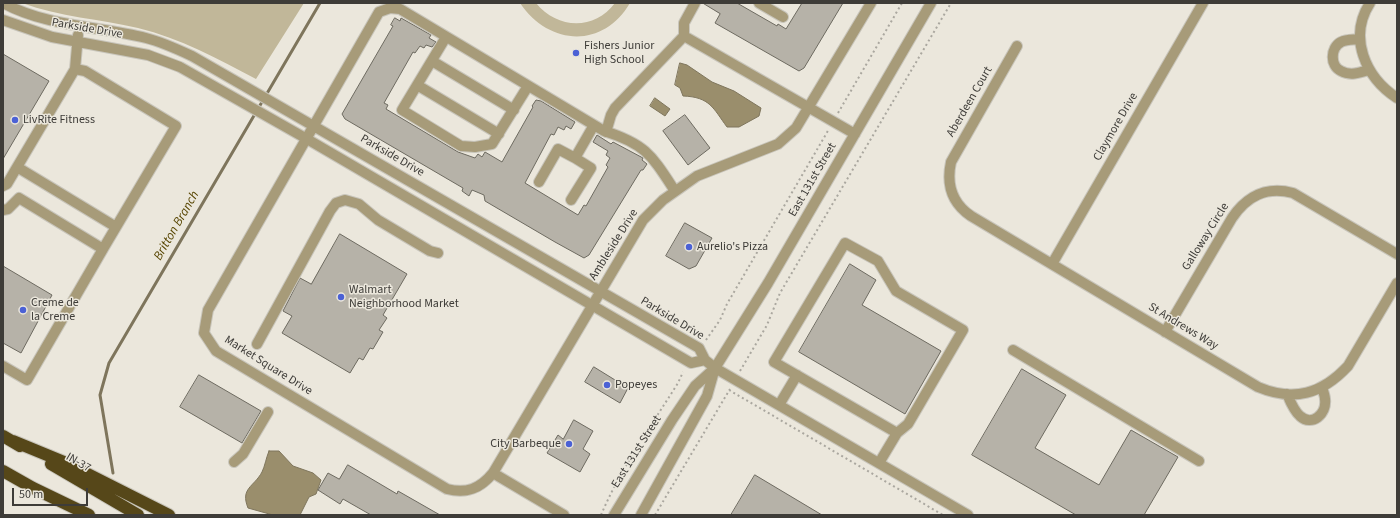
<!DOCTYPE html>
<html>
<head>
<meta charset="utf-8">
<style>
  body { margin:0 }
  #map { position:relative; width:1400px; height:518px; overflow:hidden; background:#ebe7dc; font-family:"Source Sans 3",sans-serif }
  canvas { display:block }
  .frame { position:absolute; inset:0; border:4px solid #3e3c38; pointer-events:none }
  .scale { position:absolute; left:12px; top:488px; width:76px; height:18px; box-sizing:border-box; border:2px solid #3e3c38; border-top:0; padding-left:5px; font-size:12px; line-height:14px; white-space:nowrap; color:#3e3c38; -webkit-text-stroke:3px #ebe7dc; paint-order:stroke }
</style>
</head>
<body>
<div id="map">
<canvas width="1400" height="518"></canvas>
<div class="frame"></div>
<div class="scale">50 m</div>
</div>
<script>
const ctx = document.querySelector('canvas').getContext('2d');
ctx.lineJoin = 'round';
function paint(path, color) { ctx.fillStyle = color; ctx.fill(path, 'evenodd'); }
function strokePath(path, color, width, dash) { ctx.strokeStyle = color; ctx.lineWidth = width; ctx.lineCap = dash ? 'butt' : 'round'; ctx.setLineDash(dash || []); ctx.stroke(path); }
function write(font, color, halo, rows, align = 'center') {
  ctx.font = font + ' "Source Sans 3",sans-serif'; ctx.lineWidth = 3; ctx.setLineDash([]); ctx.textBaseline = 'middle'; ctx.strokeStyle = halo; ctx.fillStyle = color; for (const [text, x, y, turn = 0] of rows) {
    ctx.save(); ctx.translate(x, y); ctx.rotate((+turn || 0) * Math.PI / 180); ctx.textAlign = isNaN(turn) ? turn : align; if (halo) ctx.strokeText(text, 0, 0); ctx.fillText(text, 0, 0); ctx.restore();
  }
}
paint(new Path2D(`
  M22 3H304L256 79C218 59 180 38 138 28 100 19 60 17 22 3Z
  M520 3H536C557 29 594 31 615 3H630C603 49 549 46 520 3Z`), '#c1b799');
const water = new Path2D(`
  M680 63 687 65 712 82 734 91 761 108 759 116 739 127H727C713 108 710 97 683 96L680 88 675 85Z
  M655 98 670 109 665 116 650 106Z
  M269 451H279L293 466 313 473 321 480 316 494 309 497 300 515H273L248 508C240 488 254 487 262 472 265 466 266 458 269 451Z`);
paint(water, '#9a8e6c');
strokePath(water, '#7e755c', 1);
strokePath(new Path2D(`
  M113 473 100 395 109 363 320 3`), '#7e755c', 3);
const building = new Path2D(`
  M703 3H737L777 26 778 24 786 29 802 3H843L804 68 799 71 715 23 720 14Z
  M395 18 400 21 401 18 431 35 429 38 436 42 432 47 426 45 424 48 420 46 415 53 413 52 384 103 388 105 386 109 458 152 475 158 478 154 482 157 485 152 502 162 533 107 532 106 536 100 541 101 575 122 571 129 566 126 564 130 558 127 554 135 551 134 525 183 578 215 584 205 586 206 608 167 606 165 610 158 606 155 608 151 593 142 597 135 611 144 613 142 643 158 642 160 647 164 643 170H641L589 255 584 258 555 242 485 201 484 195 472 190 469 196 462 191 463 188 345 119 342 114 393 26 391 25Z
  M3 54 49 81 3 159Z
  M685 115 710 148 688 165 663 131Z
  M685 223 712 238 696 266 689 269 666 256Z
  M340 234 407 274 383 315 387 318 379 330 383 332 373 349 370 348 363 360 359 358 350 373 282 333 292 316 283 311 300 278 311 284Z
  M850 264 876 280 862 305 941 351 905 414 799 352Z
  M3 266 52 295 21 353 3 343Z
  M594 367 628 388 620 403 585 382Z
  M1022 369 1066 395 1035 448 1099 485 1131 430 1178 457 1144 515H1076L972 455Z
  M199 375 261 411 242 443 180 407Z
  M574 420 593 431 583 449 590 454 580 472 547 453 558 435 563 439Z
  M348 465 397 494 398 491 440 515H371L343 499 340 504 318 490 328 473 339 479Z
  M755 475 822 515H731Z`);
paint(building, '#b6b2a8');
strokePath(building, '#6d6a60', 1);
const minor = new Path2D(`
  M3 3C48 27 98 26 146 38 162 42 177 49 192 56L699 348 705 360 715 368 968 515
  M759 3 783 17
  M1370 3C1348 37 1365 77 1397 98
  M3 20 52 37 148 55 180 67 307 139 691 363 705 360
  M78 35 75 69 85 71 176 126 103 249
  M684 36V23L695 3
  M446 37 402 110 461 146 475 147 492 144 528 86
  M1360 39C1354 40 1347 39 1341 42 1330 48 1330 66 1341 71 1350 76 1359 73 1368 70
  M1017 46 951 162C946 185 952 203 971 216L1258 387C1294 402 1322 394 1348 366L1397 283
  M432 61 514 110
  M417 85 499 134
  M606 132 611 115 615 108 684 36 855 134
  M17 167 116 227
  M539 182 558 149 575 158 594 125
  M3 186 7 184 75 69
  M675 191C652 156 646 144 604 131L400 9 390 8 379 12 208 310 204 333 216 351 447 489C466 494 480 489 493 473L643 220 663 200 697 176 778 144 796 128 871 3
  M571 200 591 168 575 158
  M3 210 8 209 19 198 103 249 27 380 3 366
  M1052 264 1203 3
  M1165 332 1232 218C1247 196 1266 186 1293 193L1397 254
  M257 344 330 211 336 203 345 200 359 204 378 220 430 251 438 253
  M1013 350 1199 461
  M1287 394C1290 401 1294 411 1300 416 1312 427 1327 414 1325 399 1325 396 1323 391 1322 387
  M779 405 797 375
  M234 462 243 454 268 412
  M879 463 897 433 908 424 963 330 896 291 878 261 845 243 774 362 897 433
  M493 473 564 515
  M614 515 672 420 695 386 715 368 768 283 931 3
  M641 515 707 396 715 368`);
const highway = new Path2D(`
  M3 436 20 446
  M13 441 64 462 169 515
  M51 464 138 515
  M3 471 33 488 89 515`);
strokePath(minor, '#c8c5bb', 12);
strokePath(highway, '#c8c5bb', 14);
strokePath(new Path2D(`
  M838 113 902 3
  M706 340 720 320 727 304 829 129
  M740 371 767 325 780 293 951 3
  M729 390 943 515
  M601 515C621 468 651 426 678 383L683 372
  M655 515 730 389`), '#aaa79f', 2, [2, 3]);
strokePath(minor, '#a79b79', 10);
strokePath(highway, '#564719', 12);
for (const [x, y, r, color] of [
  [576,53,4,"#4b61d5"],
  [15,120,4,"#4b61d5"],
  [689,247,4,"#4b61d5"],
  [341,297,4,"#4b61d5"],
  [23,310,4,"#4b61d5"],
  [607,385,4,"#4b61d5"],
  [569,444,4,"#4b61d5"]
]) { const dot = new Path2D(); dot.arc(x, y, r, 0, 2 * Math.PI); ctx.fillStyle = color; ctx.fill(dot); strokePath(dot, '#ebe7dc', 1.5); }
write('12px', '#3e3c38', '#ebe7dc', [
  ["Parkside Drive",87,29,10],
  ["Aberdeen Court",970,102,-60],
  ["Claymore Drive",1116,127,-60],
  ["Parkside Drive",392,156,30],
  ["East 131st Street",813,180,-60],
  ["Galloway Circle",1206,237,-58],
  ["Ambleside Drive",614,245,-58],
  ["Parkside Drive",672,319,31],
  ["St Andrews Way",1183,327,31],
  ["Market Square Drive",268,366,32],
  ["East 131st Street",637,452,-58],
  ["IN-37",78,463,30]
]);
write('12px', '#3e3c38', '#ebe7dc', [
  ["Fishers Junior",584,46],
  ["High School",584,60],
  ["LivRite Fitness",23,120],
  ["Aurelio's Pizza",697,247],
  ["Walmart",349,290],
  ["Neighborhood Market",349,304],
  ["Creme de",31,303],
  ["la Creme",31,317],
  ["Popeyes",615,385],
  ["City Barbeque",561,444,"right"]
], 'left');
write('italic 13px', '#574501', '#ebe7dc', [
  ["Britton Branch",177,226,-60]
]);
</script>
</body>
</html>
